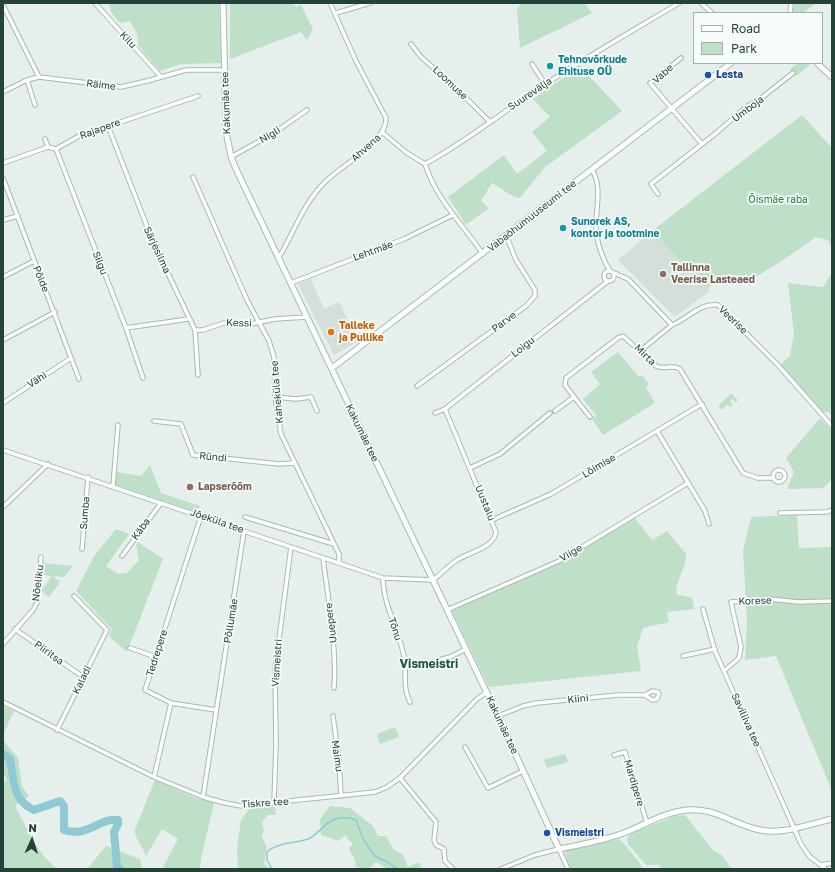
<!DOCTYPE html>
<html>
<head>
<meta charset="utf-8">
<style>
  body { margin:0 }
  #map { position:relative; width:835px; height:872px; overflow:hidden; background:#e6efeb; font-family:"Golos Text",sans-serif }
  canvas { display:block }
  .frame { position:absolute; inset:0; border:4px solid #24423a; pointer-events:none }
  .legend { position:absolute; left:693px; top:12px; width:130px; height:52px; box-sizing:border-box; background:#f7fbf9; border:1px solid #a3b1ad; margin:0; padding:5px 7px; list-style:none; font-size:12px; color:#24423a }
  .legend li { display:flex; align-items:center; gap:8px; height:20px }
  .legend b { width:20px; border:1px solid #a3b1ad }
  .north { position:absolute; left:12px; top:820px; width:40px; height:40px; -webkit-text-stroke:3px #f7fbf9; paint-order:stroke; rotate:3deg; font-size:11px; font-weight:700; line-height:16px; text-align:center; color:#24423a }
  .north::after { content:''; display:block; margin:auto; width:14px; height:18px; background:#24423a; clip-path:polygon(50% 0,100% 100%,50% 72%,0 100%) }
</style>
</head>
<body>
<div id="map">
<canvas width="835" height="872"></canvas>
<div class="frame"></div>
<ul class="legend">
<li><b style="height:5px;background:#fff"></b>Road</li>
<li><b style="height:11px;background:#bfe0c8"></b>Park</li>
</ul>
<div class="north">N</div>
</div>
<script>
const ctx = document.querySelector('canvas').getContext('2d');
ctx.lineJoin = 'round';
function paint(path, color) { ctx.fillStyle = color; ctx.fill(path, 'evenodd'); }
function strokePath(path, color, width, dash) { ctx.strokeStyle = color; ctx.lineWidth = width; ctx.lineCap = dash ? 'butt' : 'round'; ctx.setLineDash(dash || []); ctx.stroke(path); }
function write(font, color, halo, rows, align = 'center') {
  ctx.font = font + ' "Golos Text",sans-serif'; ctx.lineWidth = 3.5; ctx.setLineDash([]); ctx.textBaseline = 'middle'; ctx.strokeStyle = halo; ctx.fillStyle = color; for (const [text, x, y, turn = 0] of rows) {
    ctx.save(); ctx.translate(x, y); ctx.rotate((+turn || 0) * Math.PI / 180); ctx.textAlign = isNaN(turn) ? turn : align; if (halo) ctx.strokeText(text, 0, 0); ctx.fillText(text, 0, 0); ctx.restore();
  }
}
paint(new Path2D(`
  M652 231 710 291 675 317 618 260Z
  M311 279 324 309 339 302 358 341 334 355 298 284Z`), '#d4dfda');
paint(new Path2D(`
  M109 3H219L221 63 181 64 160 71 138 45 137 34 130 21 120 23 111 12Z
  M230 3H293L296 7 301 5 313 29 307 40 301 32 230 59Z
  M521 3H584L592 13 520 48 517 10Z
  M793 3H816L803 13H793Z
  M798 63H807L810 65 796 76 790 69Z
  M580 66 622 111 545 167 520 198 514 197 492 183 481 201 489 208 466 225 448 197 504 155 517 174 547 151 532 132 550 117 533 99Z
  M802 115 832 148V249L828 240 816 237 789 256 756 277 723 276 707 289 652 231Z
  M832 273V415L828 412H823L788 375 780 365 790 356 794 334 788 283 823 287Z
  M618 352 639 377 642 375 649 384 646 387 655 403 603 435 592 419 596 415 583 399 600 384 591 372Z
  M731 393 738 400 736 402 732 399 730 401 732 404 730 407 727 404 722 410 718 406Z
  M820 418 832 431V479L823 488 787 489 794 472 786 458Z
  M150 465 161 493 200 506 196 512 114 484 116 470 118 472 141 476Z
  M797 515 799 548 832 547V791L776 656 745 660 747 622 743 550 751 517Z
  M634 517 652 540 667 531 686 554C687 569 674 581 677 595L692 597 694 609 667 612 669 622 643 628 637 646 641 671 489 687 451 609 545 570Z
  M116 529 129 534 106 566 118 574 127 573 139 560 136 545 138 542 163 559 127 652 109 636 112 629 76 591 94 556Z
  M43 563 73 566 64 577 53 576 60 582 49 597 41 591 52 576 42 575Z
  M3 706 14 711 3 735Z
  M395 727 399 737 380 744 377 734Z
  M3 740 18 758 22 786 29 796 15 806C28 829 36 852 57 869H3V784L7 779 3 774Z
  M565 754 568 762 547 768 544 760Z
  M155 780 193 797 214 803 201 859 200 869H162L178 839 162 829 146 856 134 832Z
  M275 806 276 815H267L262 823 264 830 262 837 267 848 264 864 269 869H238L237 848 241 820 250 808Z
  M330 806 350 808 373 826 378 836H386L394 850 403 855 408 867 419 862 422 869H387L376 862 368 869 356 867 355 859 349 850 353 843 348 840 346 835 338 841 321 835 320 819Z
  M685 815 713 850 722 855 731 869H662L659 865H646L628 844 627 838 631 833 675 816Z
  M620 839 640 863 643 869H570L565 853 571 849Z
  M106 846 140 859 142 869H87Z`), '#bfe0c8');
strokePath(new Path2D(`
  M272 869 267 860V852C276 843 295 843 308 839 319 834 324 823 335 819 343 817 349 817 356 820L364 841 375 856 388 862 397 869`), '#8ec9d4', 1.5);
strokePath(new Path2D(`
  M3 754 10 759C14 779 12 800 34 810L60 801 64 806V830C88 838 100 817 118 820V824L114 832 117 866 120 869`), '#8ec9d4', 8);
const street = new Path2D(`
  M95 3 161 77
  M701 3 712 13
  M3 5 39 77
  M336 13 370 3
  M790 13 791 3
  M411 44 421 57 452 84 489 121
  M681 58 650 83 702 144
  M532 64 545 84
  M27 80 35 105
  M3 92 27 80 39 77 121 87 147 81 186 70H225
  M108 126 153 242 195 330 198 375
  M383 133 407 153 425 164C436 199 463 225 483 254
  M45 139 48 147
  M56 149 126 328 143 378
  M231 157 274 133 307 110
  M3 163 48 147 56 149 79 136 198 96
  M425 164C467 141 504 111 544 85 588 56 634 30 679 3
  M592 170C603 186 595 212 596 230 597 243 603 260 610 271
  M193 177 247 300 269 341 274 357 275 397 281 434 339 554V563
  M3 178 79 379
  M658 194 651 184 715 134 746 107 760 99 793 73
  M3 220 18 216
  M278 256 281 254C295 229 305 201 326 181 342 165 387 142 386 118L356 61 330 3
  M604 276a5 5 0 1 1 10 0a5 5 0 1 1-10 0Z
  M612 272 628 279 672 325C687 319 701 302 718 305L777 364 832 426
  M3 277 34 261
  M291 283 404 239 453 215
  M126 328 188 319
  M195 330H203L227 322 246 325 275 319 307 317
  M3 340 55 312
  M640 351 672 325
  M417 386 526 306 535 296V290L516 260 506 235
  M275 397 296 399 311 397 317 411
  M574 397 590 417
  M3 403 71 358
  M555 411 574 397 565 385 566 378 618 338 623 336 656 366C664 370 672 364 680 369L743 473 758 478H773
  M435 413 445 409 608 281
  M154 421 181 424 193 455 279 464 295 463
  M657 431 705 511 709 524
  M3 450 383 578 433 580C441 574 448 566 457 560 469 552 494 548 496 532L445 409
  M470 468 500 454 550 413
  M773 476a6 6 0 1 1 12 0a6 6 0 1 1-12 0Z
  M113 486 118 425
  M3 507 48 464
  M780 513 827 512 832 510
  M245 517 334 544
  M492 520 551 494 702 404
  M82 549 88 477
  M122 556 161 503
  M323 558C328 599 337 646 334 688
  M383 578C383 608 402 634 405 663 406 677 403 689 410 702
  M703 609 715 651 801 844 810 857 826 869
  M447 610 559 561 688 483
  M15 629 83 677
  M3 644 33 610 37 603 41 557
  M130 648 156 657
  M683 656 715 649
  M418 666 450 657 466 649
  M724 671 739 658 741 647 731 602 769 599 799 602 832 601
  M3 702 154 777 203 797 225 803 241 806 375 792 387 787 400 778 477 699 487 692
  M171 703 216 710
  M333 716 339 760 341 796
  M498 716 523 706 537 703 618 695H645L652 691 658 692 659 694 657 699 652 700 645 695
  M57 730 107 630 74 596
  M465 747 488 788 523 771
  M614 755 625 752 647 823
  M154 777 171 703 145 690 201 516
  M400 778 436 822 434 840 436 845 444 849 445 861 453 869
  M203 797 244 531
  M274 803 276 744 275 670 291 547
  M821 865 832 863
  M501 869 535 855 559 849 568 869`);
const secondary = new Path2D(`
  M223 3 226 131 231 157 236 169 498 716 559 849C580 845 601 841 621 834 643 826 664 812 687 810 715 807 734 825 760 830 784 835 809 824 832 819
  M817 63 832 77
  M332 368 731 63`);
strokePath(street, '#a8b8b2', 5.5);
strokePath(secondary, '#a4bbb3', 7);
strokePath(street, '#fff', 3.5);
strokePath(secondary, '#fff', 5);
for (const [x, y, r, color] of [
  [550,66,4,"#0f9aa8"],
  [708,75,4,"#1a4fb4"],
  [563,228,4,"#0f9aa8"],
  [663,274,4,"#8d6e63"],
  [331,332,4,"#e8710a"],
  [190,487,4,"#8d6e63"],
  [547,833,4,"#1a4fb4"]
]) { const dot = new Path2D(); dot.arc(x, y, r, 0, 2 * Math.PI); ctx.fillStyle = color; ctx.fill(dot); strokePath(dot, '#f7fbf9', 1.5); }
write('10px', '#24423a', '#f7fbf9', [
  ["Kilu",128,40,48],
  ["Vabe",663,74,-42],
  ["Loomuse",450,83,43],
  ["Räime",101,85,7],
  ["Suurevälja",530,94,-34],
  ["Kakumäe tee",226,103,-92],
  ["Umboja",748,109,-37],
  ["Rajapere",100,129,-20],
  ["Nigli",270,135,-31],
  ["Ahvena",366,148,-42],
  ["Vabaõhumuuseumi tee",532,216,-38],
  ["Särjesilma",157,250,65],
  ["Lehtmäe",373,251,-20],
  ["Silgu",100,263,68],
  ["Põlde",41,279,68],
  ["Veerise",733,320,44],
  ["Parve",504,322,-37],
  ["Kessi",239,323,2],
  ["Loigu",523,347,-38],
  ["Mirta",645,355,44],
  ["Vähi",37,380,-33],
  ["Kaheküla tee",277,392,-95],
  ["Kakumäe tee",362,433,64],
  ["Ründi",213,457,6],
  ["Lõimise",599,466,-31],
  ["Uustalu",485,503,68],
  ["Sumba",85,513,-85],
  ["Jõeküla tee",217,521,19],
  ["Käba",141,529,-54],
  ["Viige",571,553,-31],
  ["Nõeliku",38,583,-83],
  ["Korese",755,601,-2],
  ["Põllumäe",231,621,-81],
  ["Uuepere",331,623,-97],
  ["Tõnu",395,629,72],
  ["Piiritsa",49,653,36],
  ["Tedrepere",157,653,-72],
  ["Vismeistri",277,663,-86],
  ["Kaladi",82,680,-64],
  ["Kiini",578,699,-6],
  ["Saviliiva tee",746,720,66],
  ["Kakumäe tee",502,725,65],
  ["Maimu",337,756,82],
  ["Mardipere",634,783,73],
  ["Tiskre tee",265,803,-4]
]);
write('bold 10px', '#0d838f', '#f7fbf9', [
  ["Tehnovõrkude",558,60],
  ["Ehituse OÜ",558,72],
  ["Sunorek AS,",571,222],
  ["kontor ja tootmine",571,234]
], 'left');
write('bold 10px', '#164399', '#f7fbf9', [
  ["Lesta",716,75],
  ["Vismeistri",555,833]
], 'left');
write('10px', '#2d7a4b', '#f7fbf9', [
  ["Õismäe raba",778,200]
]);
write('bold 10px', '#785e54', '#f7fbf9', [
  ["Tallinna",671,268],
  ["Veerise Lasteaed",671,280],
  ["Lapserõõm",198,487]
], 'left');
write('bold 10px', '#c56008', '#f7fbf9', [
  ["Talleke",339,326],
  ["ja Pullike",339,338]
], 'left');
write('bold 12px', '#1f5548', '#f7fbf9', [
  ["Vismeistri",429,664]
]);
</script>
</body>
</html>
